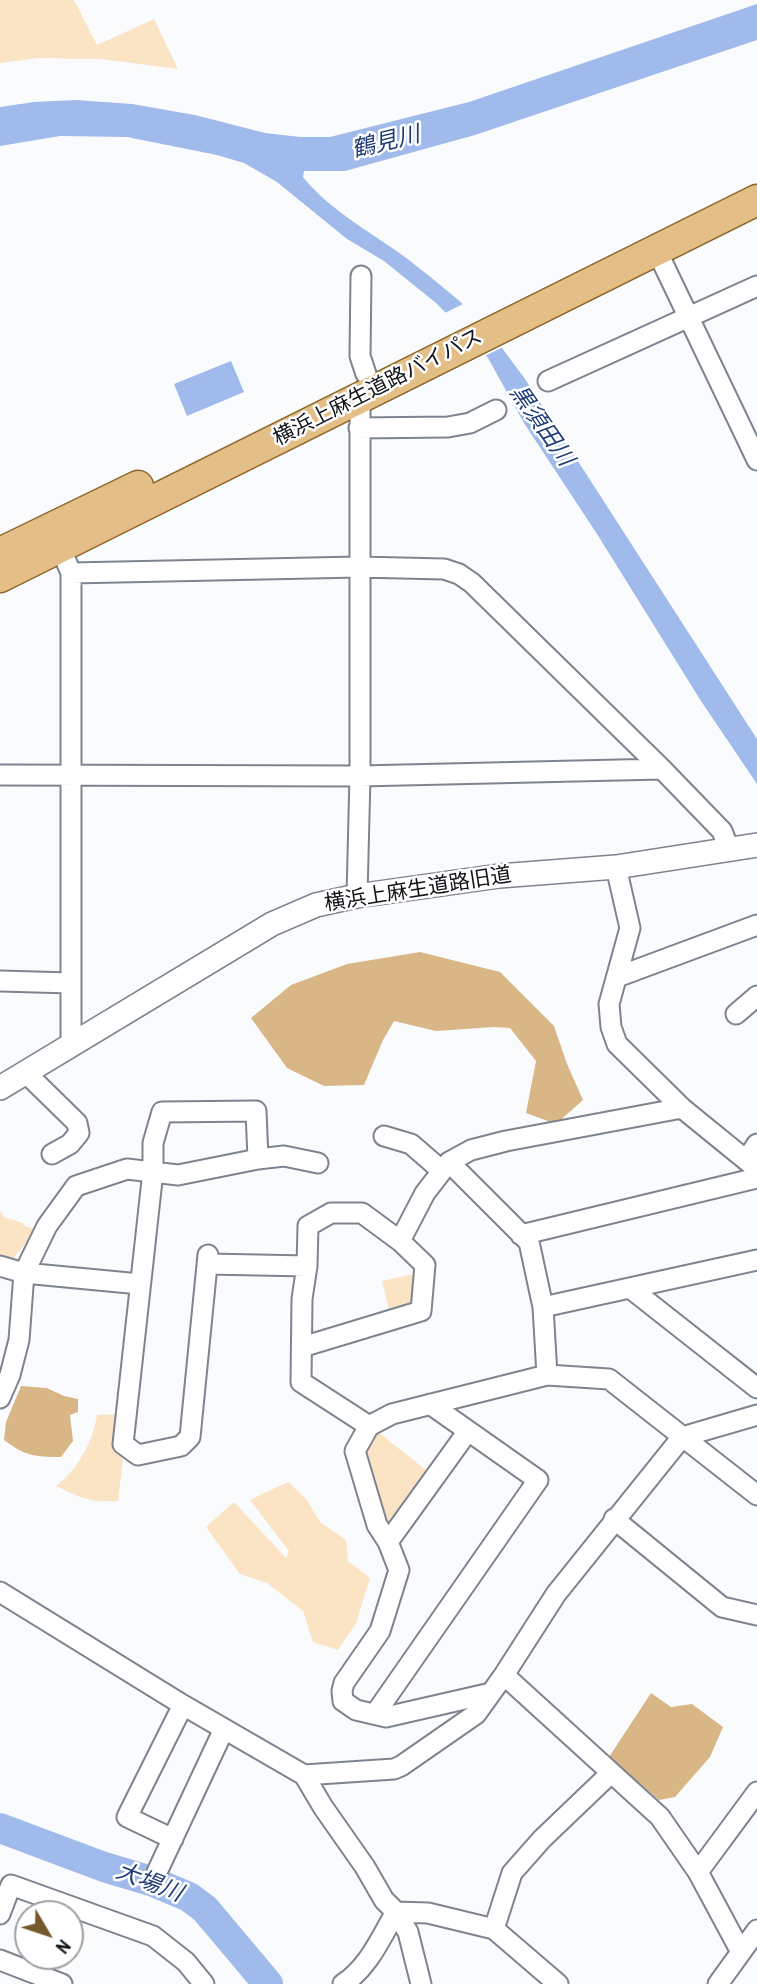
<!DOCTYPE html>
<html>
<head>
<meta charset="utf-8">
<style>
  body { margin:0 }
  #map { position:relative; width:757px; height:1984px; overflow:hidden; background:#fafbfd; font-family:"Archivo Narrow",sans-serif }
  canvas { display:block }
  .north { position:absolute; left:14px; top:1900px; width:70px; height:70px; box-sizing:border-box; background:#fff; border:2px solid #9fa1a2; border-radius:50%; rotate:129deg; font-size:19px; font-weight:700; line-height:28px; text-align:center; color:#101317 }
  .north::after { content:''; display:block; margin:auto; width:24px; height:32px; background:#76582d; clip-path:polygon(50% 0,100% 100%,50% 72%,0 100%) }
</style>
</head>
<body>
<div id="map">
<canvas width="757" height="1984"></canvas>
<div class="north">N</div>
</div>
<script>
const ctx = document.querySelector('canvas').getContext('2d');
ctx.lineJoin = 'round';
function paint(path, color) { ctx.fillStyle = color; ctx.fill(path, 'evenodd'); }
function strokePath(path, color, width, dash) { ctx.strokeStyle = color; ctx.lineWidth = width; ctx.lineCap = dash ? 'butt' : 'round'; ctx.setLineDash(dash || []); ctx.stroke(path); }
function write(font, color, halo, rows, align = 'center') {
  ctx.font = font + ' "Archivo Narrow","Noto Sans JP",sans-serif'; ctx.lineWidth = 5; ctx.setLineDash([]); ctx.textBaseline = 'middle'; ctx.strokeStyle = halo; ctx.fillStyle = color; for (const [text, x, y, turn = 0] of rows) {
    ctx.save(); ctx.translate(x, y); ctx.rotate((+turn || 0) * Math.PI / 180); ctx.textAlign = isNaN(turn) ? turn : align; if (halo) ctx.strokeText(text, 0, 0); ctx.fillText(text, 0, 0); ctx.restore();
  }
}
paint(new Path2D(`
  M0 0H74L97 45 154 19 178 69 101 59 39 58 0 63Z
  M0 1211 4 1217 23 1223V1225L36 1230 12 1260 0 1257Z
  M419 1273 415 1306 390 1314 382 1281Z
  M119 1414 115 1452 123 1459 118 1501C92 1503 80 1498 56 1486 78 1470 93 1441 97 1415Z
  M378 1432 431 1474 395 1524 384 1519 365 1458 366 1450Z
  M288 1482 307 1500 320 1522 346 1540 348 1561 370 1578 356 1623 338 1650 313 1642 303 1611 267 1583 240 1574 206 1527 234 1502 286 1558 289 1551 250 1500Z`), '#fbe4c4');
paint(new Path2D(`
  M420 952 500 972 554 1026 567 1064 583 1100 556 1124 526 1113 536 1061 510 1028 494 1027 436 1031 394 1021 383 1040 364 1085 324 1086 287 1068 251 1018 291 985 347 964Z
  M21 1386 47 1388 64 1396 78 1399V1412L70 1415 73 1441 61 1457C35 1457 25 1456 4 1440L6 1422Z
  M651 1693 671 1707 692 1704 723 1727 710 1757 675 1797 659 1800 609 1757Z`), '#d9b685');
paint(new Path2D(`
  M757 4V40L475 135 345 171H304L303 177C330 211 374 234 409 260 435 281 464 302 486 328 500 344 512 362 525 379L757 739V784L701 701 597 534 524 423 488 358 470 337 436 303 384 261 347 239 277 182 244 163 217 155 127 137 60 136 0 146V107L34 102 76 100 132 104 195 115 265 133 300 137H330L469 102Z
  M231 361 244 392 187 416 174 384Z`), '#9fbaeb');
paint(new Path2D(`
  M465 303 488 324 505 346 483 357 443 314Z`), '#fafbfd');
strokePath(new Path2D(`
  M0 1828 104 1867 151 1881 189 1897 205 1909 268 1984`), '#9fbaeb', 30);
const minor = new Path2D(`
  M656 249 757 460
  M361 276 360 356 366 374
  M548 381 757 286
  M359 428 448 427 470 423 496 410
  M66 561 71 573V1044
  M71 573 359 567 444 569 459 574 472 583 662 769 722 831 729 849
  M0 775 360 776 662 769
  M616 867 630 928 609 1004 611 1027 617 1044 682 1108 757 1169
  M357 896 360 776V398
  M617 977 757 925
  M0 981 71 983
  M736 1014 757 996
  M25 1072 77 1123 79 1133 70 1144 52 1154
  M384 1136 411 1144 441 1170
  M258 1159 284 1156 318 1163
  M747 1159 757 1144
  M449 1162 471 1150 506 1141 682 1108
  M521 1235 757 1178
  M400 1241 425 1193 449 1162 529 1242 543 1307 547 1375
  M208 1264 307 1266
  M0 1266 24 1273 140 1284
  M630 1288 757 1388
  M543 1307 757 1260
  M302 1347 421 1311 425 1265 400 1241 362 1213H331L308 1226 307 1266 302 1299 301 1382 369 1426 355 1451 377 1525 388 1542 399 1570 380 1631 344 1683 342 1691 343 1701 356 1710 386 1717 491 1693
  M0 1398 10 1375 19 1340 24 1273 47 1226 76 1186 127 1169 178 1175 258 1159 256 1111 162 1112 153 1143V1171L123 1444 138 1455 181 1446 190 1437 208 1255
  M369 1426 392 1414 547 1375 609 1379 757 1495
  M614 1519 722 1607 757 1615
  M388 1542 468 1431
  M0 1592 183 1705 304 1775 394 1769 401 1766 476 1714 504 1675 556 1594 682 1437 757 1415
  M504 1675 660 1817 698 1872 741 1952
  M375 1714 538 1480 430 1404
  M304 1775 323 1807 365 1867 384 1900 396 1912 408 1932 421 1984
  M173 1839 127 1817 183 1705
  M157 1872 224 1729
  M698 1872 757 1792
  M0 1914 11 1885 153 1936 186 1962 204 1984
  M494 1929 512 1873 542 1839 611 1773
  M0 1960 62 1984
  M343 1984C369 1967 381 1937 396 1912L428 1913 494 1929 558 1984
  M718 1984 757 1930`);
const tertiary = new Path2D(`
  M0 1088 272 924 316 905 357 896 499 876 616 867 757 845`);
const primary = new Path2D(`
  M0 553 138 486
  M0 577 757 200`);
strokePath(minor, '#7e848f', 23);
strokePath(tertiary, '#7e848f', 26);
strokePath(primary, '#8d682c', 33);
strokePath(minor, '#fff', 19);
strokePath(tertiary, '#fff', 23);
strokePath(primary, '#e3bf87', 30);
write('21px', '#101317', '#fff', [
  ["横浜上麻生道路バイパス",378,388,-27],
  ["横浜上麻生道路旧道",418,890,-9]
]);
write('italic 23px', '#203c77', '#fff', [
  ["鶴見川",386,143,-14],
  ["黒須田川",541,426,55],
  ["大場川",149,1883,21]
]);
</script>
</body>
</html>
